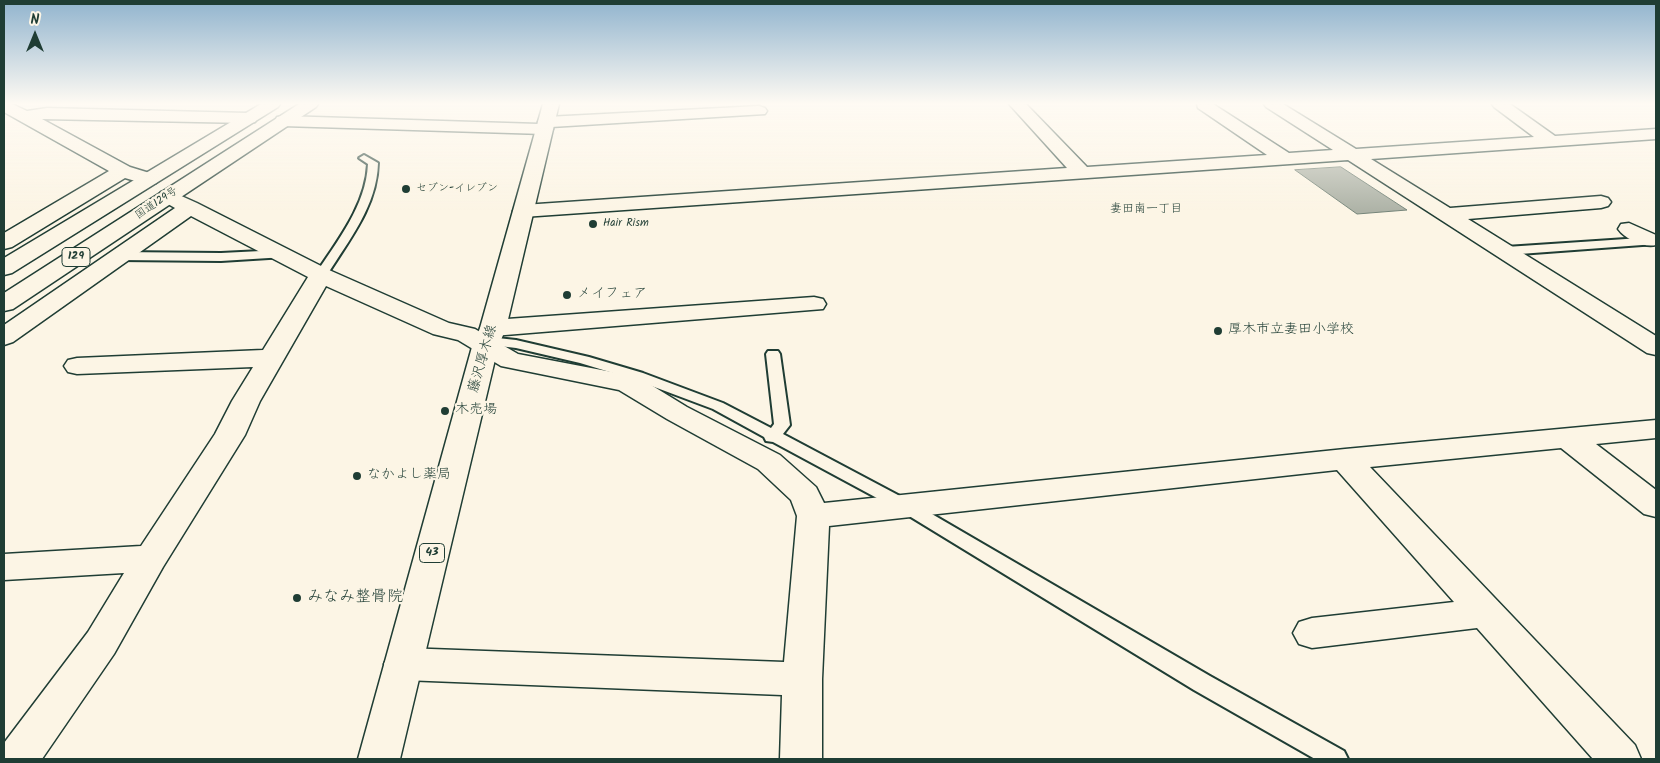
<!DOCTYPE html>
<html>
<head>
<meta charset="utf-8">
<style>
  body { margin:0 }
  #map { position:relative; width:1660px; height:763px; overflow:hidden; background:#fcf5e5; font-family:Kalam,sans-serif }
  canvas { display:block }
  .frame { position:absolute; inset:0; border:5px solid #1f3d34; pointer-events:none }
  .north { position:absolute; left:10px; top:10px; width:50px; height:50px; -webkit-text-stroke:4px #fcf5e5; paint-order:stroke; rotate:0deg; font-size:14px; font-weight:700; line-height:20px; text-align:center; color:#1f3d34 }
  .north::after { content:''; display:block; margin:auto; width:18px; height:22px; background:#1f3d34; clip-path:polygon(50% 0,100% 100%,50% 72%,0 100%) }
</style>
</head>
<body>
<div id="map">
<canvas width="1660" height="763"></canvas>
<div class="frame"></div>
<div class="north">N</div>
</div>
<script>
const ctx = document.querySelector('canvas').getContext('2d');
ctx.lineJoin = 'round';
function paint(path, color) { ctx.fillStyle = color; ctx.fill(path, 'evenodd'); }
function strokePath(path, color, width, dash) { ctx.strokeStyle = color; ctx.lineWidth = width; ctx.lineCap = dash ? 'butt' : 'round'; ctx.setLineDash(dash || []); ctx.stroke(path); }
function write(font, color, halo, rows, align = 'center') {
  ctx.font = font + ' Kalam,"Klee One",sans-serif'; ctx.lineWidth = 4.5; ctx.setLineDash([]); ctx.textBaseline = 'middle'; ctx.strokeStyle = halo; ctx.fillStyle = color; for (const [text, x, y, turn = 0] of rows) {
    ctx.save(); ctx.translate(x, y); ctx.rotate((+turn || 0) * Math.PI / 180); ctx.textAlign = isNaN(turn) ? turn : align; if (halo) ctx.strokeText(text, 0, 0); ctx.fillText(text, 0, 0); ctx.restore();
  }
}
const water = new Path2D(`
  M1341 167 1407 210 1357 214 1295 170Z`);
paint(water, '#aeb3a7');
strokePath(water, '#758479', 1);
const service = new Path2D(`
  M364 155 378 163C377 206 349 240 327 275L325 278H317L315 275C337 241 366 206 368 164L359 158Z
  M1656 237V244L1506 255 1500 251 1506 247Z
  M281 250 285 251 287 254 285 257 221 261 119 260 113 256 119 252 221 253Z
  M488 337 516 340 589 357 643 373 723 403 771 428 774 424 766 354 768 351H778L780 354 790 425 783 434 913 503 1210 676 1344 751 1348 759H1315L1194 690 901 511 773 442 766 441 764 437 713 409 633 379 580 363 516 348 483 344 481 341 483 338Z`);
const minor = new Path2D(`
  M4 104H12L27 111 47 108 249 113 255 114 257 118 255 122 249 123 42 119 130 167 156 175 159 179 156 183 149 185 125 178 12 247 4 249V233L109 171 4 112Z
  M1009 104H1026L1087 167 1267 155 1198 108 1197 104H1213L1289 153 1333 150 1266 107 1264 104H1283L1356 149 1534 137 1494 107 1492 104H1510L1555 136 1656 129V139L1371 159 1450 208 1601 196 1608 198 1611 202 1608 206 1601 208 1468 219 1656 336V355L1647 353 1348 160 523 217 516 215 513 211 516 207 523 205 1067 168Z
  M759 106 765 108 767 111 765 114 551 127 553 129 550 133 544 134 283 126 277 125 275 121 277 117 283 116 539 124 538 122 540 118 546 117Z
  M168 190 197 203 329 270 449 323 475 329 518 354 638 377 687 407 780 455 816 487 824 503 1345 449 1656 420V438L1596 444 1656 490V517L1644 514 1561 448 1370 467 1635 745 1641 759H1593L1477 628 1312 648 1299 644 1293 633 1299 622 1312 618 1454 602 1337 470 829 526 822 679V759H780L782 695 404 680 390 676 384 664 390 652 404 648 784 662 797 516 791 500 758 469 667 419 619 390 501 366 458 340 433 334 326 286 260 401 245 435 163 567 114 654 42 759H4V743L88 632 124 573 4 580V554L141 546 215 434 232 401 253 367 77 374 68 372 64 366 68 360 77 358 263 350 308 277 191 216 13 342 4 345V325L175 208 161 200 158 196 161 192Z
  M1629 223 1656 235V245C1644 248 1625 239 1618 229L1621 224Z
  M814 297 823 299 826 304 823 309 493 336 484 333 480 328 484 323 493 320Z`);
const primary = new Path2D(`
  M543 104H559L506 328 498 347 400 759H358L472 347 480 328Z`);
const trunk = new Path2D(`
  M261 104H280L278 107 12 273 4 275V258Z
  M299 104H318L316 107 13 309 4 311V293Z`);
strokePath(service, '#1f3d34', 4);
strokePath(minor, '#1f3d34', 3);
strokePath(primary, '#1f3d34', 3);
strokePath(trunk, '#1f3d34', 3);
paint(service, '#fcf5e5');
paint(minor, '#fcf5e5');
paint(primary, '#fcf5e5');
paint(trunk, '#fcf5e5');
const sky = ctx.createLinearGradient(0, 0, 0, 211);
sky.addColorStop(0, '#91b4ce');
sky.addColorStop(0.49, '#fefaf3');
sky.addColorStop(1, '#fefaf300');
ctx.fillStyle = sky;
ctx.fillRect(0, 0, 1660, 211);
for (const [x, y, r, color] of [
  [406,189,5,"#1f3d34"],
  [593,224,5,"#1f3d34"],
  [567,295,5,"#1f3d34"],
  [1218,331,5,"#1f3d34"],
  [445,411,5,"#1f3d34"],
  [357,476,5,"#1f3d34"],
  [297,598,5,"#1f3d34"]
]) { const dot = new Path2D(); dot.arc(x, y, r, 0, 2 * Math.PI); ctx.fillStyle = color; ctx.fill(dot); strokePath(dot, '#fcf5e5', 2); }
write('11px', '#1f3d34', '#fcf5e5', [
  ["セブン-イレブン",416,189],
  ["Hair Rism",603,224]
], 'left');
write('11px', '#1f3d34', '#fcf5e5', [
  ["国道129号",157,204,-34]
]);
write('12px', '#1f3d34', '#fcf5e5', [
  ["妻田南一丁目",1146,210]
]);
for (const [x, y, w] of [
  [76,257,28],
  [432,553,25]
]) { const box = new Path2D(); box.roundRect(x - w / 2, y - 9.5, w, 19, 4); ctx.fillStyle = '#fcf5e5'; ctx.fill(box); strokePath(box, '#1f3d34', 1); }
write('bold 12px', '#1f3d34', null, [
  ["129",76,257],
  ["43",432,553]
]);
write('14px', '#1f3d34', '#fcf5e5', [
  ["メイフェア",577,295],
  ["厚木市立妻田小学校",1228,331],
  ["木売場",455,411],
  ["なかよし薬局",367,476]
], 'left');
write('14px', '#1f3d34', '#fcf5e5', [
  ["藤沢厚木線",484,359,-74]
]);
write('16px', '#1f3d34', '#fcf5e5', [
  ["みなみ整骨院",307,598]
], 'left');
</script>
</body>
</html>
